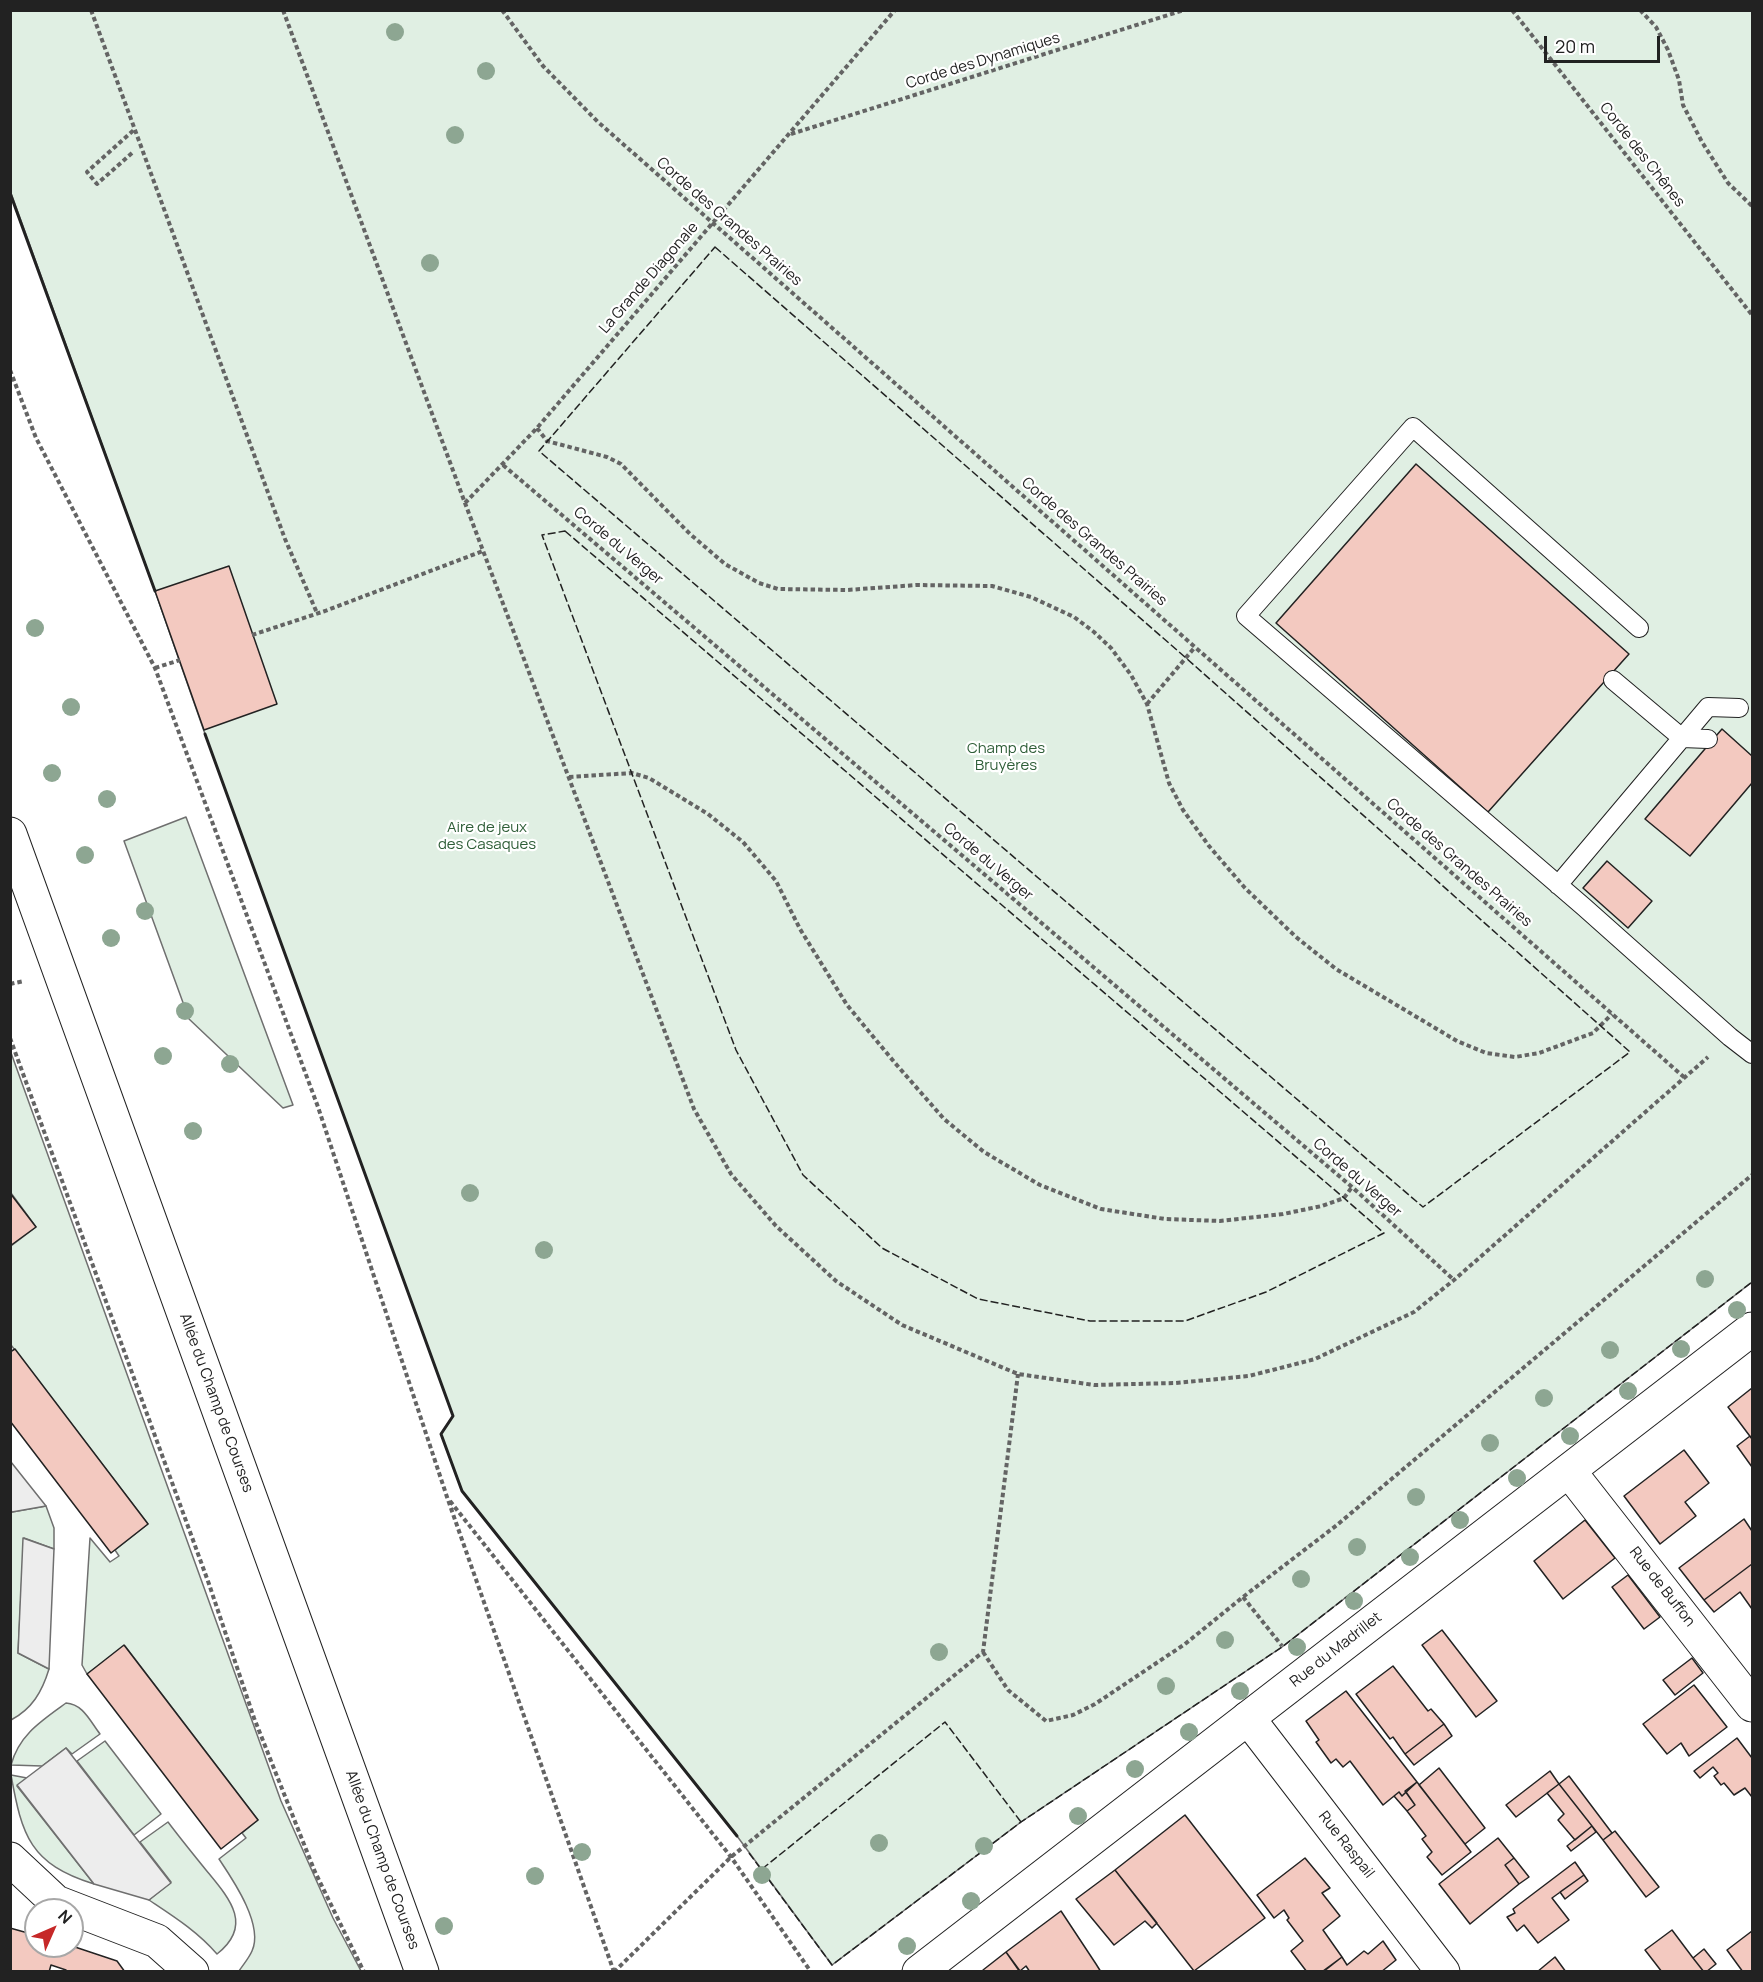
<!DOCTYPE html>
<html>
<head>
<meta charset="utf-8">
<style>
  body { margin:0 }
  #map { position:relative; width:1763px; height:1982px; overflow:hidden; background:#fff; font-family:Manrope,sans-serif }
  canvas { display:block }
  .frame { position:absolute; inset:0; border:12px solid #222; pointer-events:none }
  .north { position:absolute; left:24px; top:1898px; width:60px; height:60px; box-sizing:border-box; background:#fff; border:2px solid #a7a7a7; border-radius:50%; rotate:45deg; font-size:16px; font-weight:700; line-height:24px; text-align:center; color:#222 }
  .north::after { content:''; display:block; margin:auto; width:21px; height:27px; background:#c62828; clip-path:polygon(50% 0,100% 100%,50% 72%,0 100%) }
  .scale { position:absolute; left:1544px; top:36px; width:116px; height:27px; box-sizing:border-box; border:3px solid #222; border-top:0; padding-left:8px; font-size:18px; line-height:21px; white-space:nowrap; color:#222; -webkit-text-stroke:4px #fff; paint-order:stroke }
</style>
</head>
<body>
<div id="map">
<canvas width="1763" height="1982"></canvas>
<div class="frame"></div>
<div class="north">N</div>
<div class="scale">20 m</div>
</div>
<script>
const ctx = document.querySelector('canvas').getContext('2d');
ctx.lineJoin = 'round';
function paint(path, color) { ctx.fillStyle = color; ctx.fill(path, 'evenodd'); }
function strokePath(path, color, width, dash) { ctx.strokeStyle = color; ctx.lineWidth = width; ctx.lineCap = dash ? 'butt' : 'round'; ctx.setLineDash(dash || []); ctx.stroke(path); }
function write(font, color, halo, rows, align = 'center') {
  ctx.font = font + ' Manrope,sans-serif'; ctx.lineWidth = 4.5; ctx.setLineDash([]); ctx.textBaseline = 'middle'; ctx.strokeStyle = halo; ctx.fillStyle = color; for (const [text, x, y, turn = 0] of rows) {
    ctx.save(); ctx.translate(x, y); ctx.rotate((+turn || 0) * Math.PI / 180); ctx.textAlign = isNaN(turn) ? turn : align; if (halo) ctx.strokeText(text, 0, 0); ctx.fillText(text, 0, 0); ctx.restore();
  }
}
const green = new Path2D(`
  M11 11H1752V1282L1282 1647 1021 1822 832 1965 737 1836 462 1491 441 1434 453 1416 205 734 155 591 11 193Z
  M186 817 293 1105 283 1108 189 1019 124 841Z
  M10 1050 281 1801 333 1918 361 1971H239C243 1965 249 1958 252 1951 264 1925 233 1880 219 1859L246 1838 242 1833 258 1820 125 1646 87 1674 82 1665 90 1538 110 1562 119 1556 115 1550 148 1524 11 1345V1246L36 1227 11 1193Z
  M46 1506 54 1528V1549L24 1538 18 1653 49 1669C42 1692 32 1709 11 1720L10 1510 12 1512Z
  M66 1703C83 1704 90 1721 100 1734L72 1754 66 1748 42 1766 11 1765C19 1735 41 1721 66 1703Z
  M105 1741 161 1814 134 1835 77 1761Z
  M11 1775 27 1778 17 1786 94 1884C30 1864 22 1836 11 1775Z
  M168 1822C180 1838 193 1854 206 1870 229 1898 254 1925 217 1954 197 1931 173 1916 149 1900L171 1882 140 1842Z`);
paint(green, '#e0efe3');
strokePath(green, '#6f6f6f', 1.5);
const parking = new Path2D(`
  M10 1462H11L46 1506 12 1512 11 1510Z
  M23 1538 54 1549 49 1669 18 1653Z
  M66 1748 171 1883 149 1900 94 1884 17 1785Z`);
paint(parking, '#ededed');
strokePath(parking, '#6f6f6f', 1.5);
const building = new Path2D(`
  M1416 464 1629 654 1488 812 1276 623Z
  M229 566 277 704 204 730 155 591Z
  M1722 729 1752 756V783L1690 856 1645 819Z
  M1607 861 1652 901 1628 928 1583 888Z
  M10 1193 36 1227 10 1246Z
  M15 1349 148 1524 111 1553 10 1421V1352Z
  M1752 1388V1439L1728 1407Z
  M1750 1436 1752 1439V1467L1737 1446Z
  M1684 1450 1709 1483 1685 1502 1696 1516 1660 1544 1624 1496Z
  M1744 1519 1752 1531V1564L1704 1600 1679 1568Z
  M1585 1520 1615 1558 1563 1599 1534 1561Z
  M1752 1564V1609L1740 1592 1714 1612 1704 1600Z
  M1628 1575 1660 1617 1644 1629 1612 1587Z
  M1442 1630 1497 1701 1476 1717 1422 1645Z
  M124 1645 258 1820 221 1849 87 1674Z
  M1692 1658 1703 1673 1675 1695 1663 1680Z
  M1393 1666 1428 1711 1431 1709 1444 1724 1405 1754 1393 1737 1390 1739 1356 1694Z
  M1694 1685 1727 1727 1689 1756 1681 1743 1667 1754 1643 1724Z
  M1346 1691 1417 1782 1402 1796 1399 1792 1383 1805 1350 1761 1343 1767 1336 1759 1331 1763 1316 1742 1319 1740 1306 1721Z
  M1444 1724 1452 1736 1414 1765 1405 1754Z
  M1737 1738 1752 1758V1797L1745 1788 1734 1795 1724 1783 1721 1785 1714 1776 1718 1773 1713 1767 1700 1778 1694 1771Z
  M1439 1768 1485 1828 1465 1844 1419 1785Z
  M1550 1771 1559 1784 1516 1817 1506 1805Z
  M1569 1776 1612 1833 1603 1840 1559 1784Z
  M1417 1782 1471 1852 1442 1875 1427 1857 1432 1852 1422 1839 1426 1836 1407 1811 1415 1805 1405 1791Z
  M1559 1784 1592 1826 1575 1840 1558 1820 1564 1814 1547 1793Z
  M1399 1792 1402 1796 1406 1792 1415 1805 1407 1811 1394 1796Z
  M1185 1815 1265 1918 1194 1971 1115 1870Z
  M1592 1826 1596 1832 1571 1851 1567 1846Z
  M1615 1831 1659 1887 1646 1897 1603 1840Z
  M1498 1838 1514 1858 1505 1865 1519 1884 1470 1924 1439 1884Z
  M1305 1858 1330 1888 1322 1893 1340 1916 1323 1930 1342 1957 1323 1972H1307L1291 1951 1303 1941 1287 1920 1289 1918 1284 1910 1274 1918 1257 1895Z
  M1514 1858 1529 1877 1519 1884 1505 1865Z
  M1575 1862 1584 1875 1552 1898 1569 1920 1538 1943 1524 1925 1517 1931 1507 1917 1515 1913 1513 1909Z
  M1115 1870 1157 1923 1152 1928 1145 1921 1114 1945 1076 1899Z
  M1584 1875 1588 1881 1565 1899 1560 1892Z
  M1061 1911 1096 1964 1101 1972H1030L1026 1966 1020 1971 1006 1952Z
  M10 1928 35 1935 36 1931V1946H72L117 1961 125 1972H65L66 1970 51 1965 49 1972H10Z
  M1672 1930 1693 1958 1704 1972H1662L1645 1950Z
  M1752 1931V1972H1743L1727 1950Z
  M1383 1941 1396 1960 1381 1972 1323 1971 1342 1957 1347 1965 1364 1951 1368 1954Z
  M1704 1949 1716 1964 1706 1972H1704L1693 1958Z
  M1006 1952 1020 1972H984L983 1970Z
  M1555 1957 1566 1972H1537Z`);
paint(building, '#f3c9c0');
strokePath(building, '#222', 1.5);
const lane = new Path2D(`
  M1639 628 1413 427 1246 616 1584 907 1730 1037 1752 1054
  M1613 680 1682 738 1708 739
  M1558 885 1708 707 1739 708`);
const street = new Path2D(`
  M10 834 422 1972
  M1569 1471 1752 1705
  M1248 1718 1443 1972
  M10 1859 56 1902 157 1941 192 1972`);
const secondary = new Path2D(`
  M919 1972 1752 1329`);
strokePath(lane, '#222', 20);
strokePath(street, '#222', 35);
strokePath(secondary, '#222', 35);
strokePath(new Path2D(`
  M91 10 285 539 317 613
  M283 10 465 503 694 1109 731 1174 776 1226 836 1281 902 1325 1018 1374 1094 1385 1176 1383 1249 1376 1315 1359 1414 1312 1454 1280 1708 1057
  M502 10 543 66 598 122 1685 1078
  M1512 10 1752 315
  M1640 10 1656 27 1668 50 1679 80 1683 105 1702 142 1728 183 1752 206
  M791 134 1184 10
  M132 153 97 184 87 172 135 129
  M10 370 36 438 155 668 318 1107 447 1497 614 1972
  M537 428 547 441 607 457 621 464 690 534 725 564 759 583 778 589 847 590 917 585 992 586 1031 597 1074 617 1094 632 1111 648 1131 675 1147 704 1169 783 1183 810 1209 846 1245 888 1296 937 1336 969 1457 1041 1486 1053 1515 1057 1539 1053 1593 1033 1612 1014
  M503 465 1352 1187 1454 1280
  M465 503 537 428 895 10
  M252 635 325 611 483 551
  M155 668 180 660
  M1147 704 1195 647
  M569 777 632 773 649 778 708 814 743 842 776 881 800 929 847 1005 895 1063 944 1119 984 1152 1040 1185 1101 1209 1165 1219 1220 1221 1283 1214 1322 1206 1344 1198 1352 1187
  M10 984 24 981
  M10 1038 209 1584 254 1718 315 1872 364 1972
  M450 1501 731 1857 811 1972
  M1243 1597 1282 1646
  M983 1652 1008 1690 1046 1721 1073 1715 1095 1704 1185 1644 1243 1597 1337 1525 1752 1175
  M614 1972 731 1857 983 1652 1018 1374`), '#646464', 4, [4.5, 3]);
strokePath(lane, '#fff', 18);
strokePath(street, '#fff', 33);
strokePath(secondary, '#fff', 33);
strokePath(new Path2D(`
  M715 247 1186 658 1630 1052 1423 1207 539 451Z
  M565 531 1344 1198 1384 1233 1266 1292 1185 1321H1090L978 1299 882 1248 803 1175 736 1050 542 535Z
  M749 1853 832 1965 1021 1822 1282 1647 1752 1282
  M762 1869 945 1722 1021 1822`), '#222', 1.5, [8, 3]);
strokePath(new Path2D(`
  M10 193 155 591
  M205 734 453 1416 441 1434 462 1491 737 1836`), '#222', 3);
ctx.fillStyle = '#8da692';
for (const [x, y] of [
  [395,32],
  [486,71],
  [455,135],
  [430,263],
  [35,628],
  [71,707],
  [52,773],
  [107,799],
  [85,855],
  [145,911],
  [111,938],
  [185,1011],
  [163,1056],
  [230,1064],
  [193,1131],
  [470,1193],
  [544,1250],
  [1705,1279],
  [1737,1310],
  [1681,1349],
  [1610,1350],
  [1628,1391],
  [1544,1398],
  [1570,1436],
  [1490,1443],
  [1517,1478],
  [1416,1497],
  [1460,1520],
  [1357,1547],
  [1410,1557],
  [1301,1579],
  [1354,1601],
  [1225,1640],
  [1297,1647],
  [939,1652],
  [1166,1686],
  [1240,1691],
  [1189,1732],
  [1135,1769],
  [1078,1816],
  [879,1843],
  [984,1846],
  [582,1852],
  [762,1875],
  [535,1876],
  [971,1901],
  [444,1926],
  [907,1946]
]) { ctx.beginPath(); ctx.arc(x, y, 9, 0, 2 * Math.PI); ctx.fill(); }
write('15px', '#222', '#fff', [
  ["Corde des Dynamiques",983,61,-17],
  ["Corde des Chênes",1642,155,52],
  ["Corde des Grandes Prairies",729,222,41],
  ["La Grande Diagonale",649,278,-49],
  ["Corde des Grandes Prairies",1094,542,41],
  ["Corde du Verger",618,546,40],
  ["Corde du Verger",988,862,40],
  ["Corde des Grandes Prairies",1459,863,41],
  ["Corde du Verger",1357,1178,41],
  ["Allée du Champ de Courses",216,1403,70],
  ["Rue de Buffon",1662,1587,52],
  ["Rue du Madrillet",1336,1650,-38],
  ["Rue Raspail",1346,1845,52],
  ["Allée du Champ de Courses",382,1860,70]
]);
write('15px', '#2f5e38', '#fff', [
  ["Champ des",1006,749],
  ["Bruyères",1006,766],
  ["Aire de jeux",487,828],
  ["des Casaques",487,845]
]);
</script>
</body>
</html>
